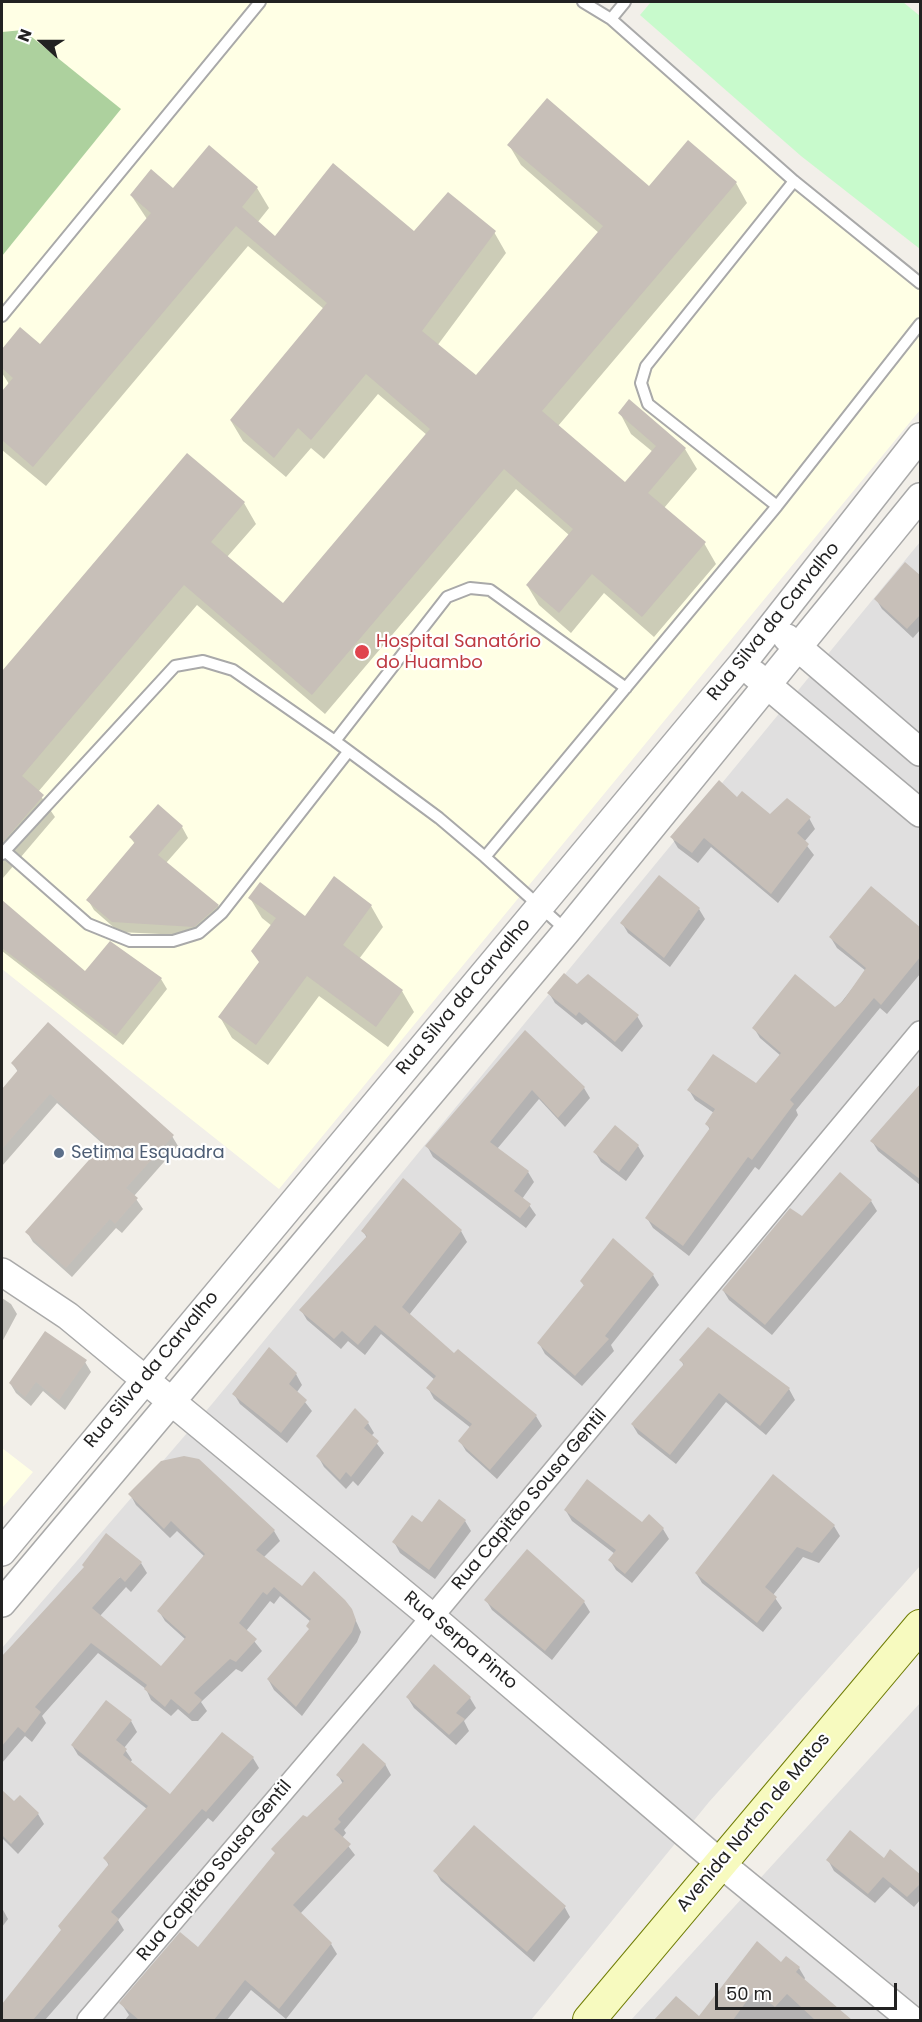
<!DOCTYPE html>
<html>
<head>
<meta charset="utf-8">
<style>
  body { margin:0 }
  #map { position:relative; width:922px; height:2022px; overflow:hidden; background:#f2efe9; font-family:Poppins,sans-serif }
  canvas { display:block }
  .frame { position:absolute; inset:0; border:3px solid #222; pointer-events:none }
  .north { position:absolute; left:12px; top:12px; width:60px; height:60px; -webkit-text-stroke:4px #fff; paint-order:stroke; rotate:291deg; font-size:16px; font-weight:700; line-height:24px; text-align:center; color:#222 }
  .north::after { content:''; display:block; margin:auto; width:21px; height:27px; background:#222; clip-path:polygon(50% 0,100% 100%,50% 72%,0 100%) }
  .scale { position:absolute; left:715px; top:1983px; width:182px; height:27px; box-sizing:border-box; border:3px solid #222; border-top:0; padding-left:8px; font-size:18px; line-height:21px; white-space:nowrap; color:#222; -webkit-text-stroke:4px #fff; paint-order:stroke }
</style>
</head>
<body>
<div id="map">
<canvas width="922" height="2022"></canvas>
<div class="frame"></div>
<div class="north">N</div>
<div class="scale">50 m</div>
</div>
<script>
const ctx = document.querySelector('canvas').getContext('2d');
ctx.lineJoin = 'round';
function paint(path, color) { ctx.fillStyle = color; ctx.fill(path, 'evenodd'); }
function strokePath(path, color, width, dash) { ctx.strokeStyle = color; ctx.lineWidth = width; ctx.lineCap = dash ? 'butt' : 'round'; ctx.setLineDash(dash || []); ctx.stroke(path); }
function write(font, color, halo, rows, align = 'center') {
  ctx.font = font + ' Poppins,sans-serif'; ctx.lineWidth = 4.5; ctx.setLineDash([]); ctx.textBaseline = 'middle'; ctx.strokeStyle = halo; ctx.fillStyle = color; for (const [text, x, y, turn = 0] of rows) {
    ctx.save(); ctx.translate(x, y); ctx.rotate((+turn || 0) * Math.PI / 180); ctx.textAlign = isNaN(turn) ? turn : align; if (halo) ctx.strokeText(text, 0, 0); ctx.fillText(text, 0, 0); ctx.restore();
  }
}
paint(new Path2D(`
  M920 542V1566L709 1802 531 2020H2V1648L212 1404Z
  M920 1703V2020H631Z`), '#e0dfdf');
paint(new Path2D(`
  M2 2H583L920 283V410L279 1189 2 969Z
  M2 1448 33 1472 2 1508Z`), '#ffffe5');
paint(new Path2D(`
  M23 30 121 109 2 256V32Z`), '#add19e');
paint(new Path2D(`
  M651 2H903L920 16V249L801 156 640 15Z`), '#c8facc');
paint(new Path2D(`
  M509 145 649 188 736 183 747 203 558 426 625 484 653 452 631 434 620 413 685 449 697 469 664 508 704 543 716 564 654 637 604 593 571 633 539 605 527 585 569 535 516 489 325 714 197 605 38 792 55 817 3 878 2 673 187 455 244 503 256 524 227 557 283 605 427 435 378 394 324 459 311 448 286 477 243 441 231 421 324 309 248 246 46 486 2 450V393L9 384 2 373V352L20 329 41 347 147 219 131 195 174 190 257 188 269 208 257 223 275 238 494 232 506 253 437 346 476 377 599 233 521 165Z
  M920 578V630L913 638 882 609 876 599Z
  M737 799 770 816 809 818 815 829 804 842 814 855 778 903 711 847 698 863 678 848 672 838Z
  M182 827 188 838 166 863 218 906 224 916 201 936 119 932 94 910 88 900 135 844 130 837Z
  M334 878 371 906 383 927 359 959 402 991 414 1012 388 1047 319 996 268 1065 232 1038 220 1017 260 963 272 926 262 918 250 898 305 918Z
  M5 905 85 973 161 979 167 989 123 1045 2 951V911Z
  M699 909 705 919 670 967 628 933 622 923Z
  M920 930V974L887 1014 880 1008 796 1110 798 1115 759 1170 755 1167 689 1256 653 1228 647 1218 710 1130 707 1124 714 1113 695 1100 689 1090 757 1085 781 1056 760 1038 754 1028 836 1009 866 971 837 948 831 938Z
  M577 986 637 1016 643 1026 622 1052 586 1022 582 1025 555 1003 549 993Z
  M525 1032 584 1088 590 1098 565 1127 539 1099 497 1149 528 1172 534 1182 522 1199 529 1205 536 1215 526 1228 433 1157 427 1146Z
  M13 1064 172 1136 178 1146 134 1196 143 1209 122 1233 116 1228 72 1277 33 1242 27 1232 104 1145 57 1103 2 1166V1091L18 1072Z
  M920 1085V1185L878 1151 872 1141Z
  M638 1146 644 1156 626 1181 601 1162 595 1152Z
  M403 1180 461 1231 467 1242 409 1315 454 1355 536 1416 542 1426 497 1479 466 1451 460 1441 471 1428 434 1399 428 1388 435 1380 381 1334 365 1355 348 1341 341 1349 307 1320 301 1310 367 1238 363 1231Z
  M871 1201 877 1211 772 1335 729 1300 723 1290 802 1218Z
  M653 1275 659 1285 611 1345 614 1351 582 1386 545 1354 539 1343 585 1287 581 1281Z
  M2 1298 11 1304 17 1314 2 1342Z
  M708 1329 789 1389 795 1400 766 1435 726 1402 676 1464 638 1434 632 1424 684 1366 681 1360Z
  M269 1349 296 1374 302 1385 297 1392 312 1411 287 1443 240 1404 234 1394Z
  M85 1362 91 1372 65 1410 43 1391 31 1406 16 1393 10 1383Z
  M368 1423 374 1433 371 1436 384 1453 358 1486 353 1481 346 1489 324 1467 318 1456Z
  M130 1494 274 1531 280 1541 263 1558 302 1589 351 1610 361 1632 357 1642 302 1716 274 1690 268 1679 310 1630 311 1622 280 1596 274 1604 270 1601 246 1631 262 1651 242 1672 236 1669 201 1702 207 1711 198 1721H192L178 1709 171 1716 151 1700 146 1689 98 1653 42 1716 46 1723 32 1742 25 1736 2 1763 3 1657 141 1563 147 1573 131 1592 126 1587 100 1616 161 1668 186 1640 165 1621 159 1611 205 1557 177 1531 170 1538 136 1505Z
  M566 1511 663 1529 669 1539 632 1583 616 1570 610 1560 615 1554 572 1521Z
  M465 1521 471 1531 435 1579 400 1553 394 1542 422 1524Z
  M834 1526 840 1536 819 1563 803 1557 773 1595 782 1608 763 1632 702 1583 696 1573Z
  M486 1600 584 1602 590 1612 552 1660 492 1610Z
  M408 1698H470L476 1708 464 1721 469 1731 456 1745 414 1708Z
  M107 1702 131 1721 137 1732 124 1748 132 1760 130 1763 170 1796 253 1758 259 1768 213 1822 208 1818 118 1920 124 1930 45 2020H2V2006L62 1931 109 1866 105 1858 147 1809 78 1755 72 1745Z
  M385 1764 391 1775 344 1830 346 1833 342 1838 355 1855 300 1914 331 1944 337 1954 286 2019 251 1990 227 2020H125L129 2015 121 2003 199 1950 307 1819 343 1784 338 1775Z
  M2 1792 14 1803 20 1797 38 1814 44 1824 18 1854 2 1838Z
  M828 1860H884L920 1877V1900L914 1907 890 1887 875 1903 834 1871Z
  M435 1871 564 1906 570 1917 534 1962 441 1881Z
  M2 1908 8 1919 2 1927Z
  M781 1964 799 1968 805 1978 804 1980 850 2020H711L705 2010Z
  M676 1998 702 2020H656Z`), '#0003');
paint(new Path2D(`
  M547 98 649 186 688 140 737 182 542 411 625 482 656 446 618 413 629 399 686 448 648 493 706 542 642 617 592 574 559 613 526 585 573 529 504 469 312 695 184 585 22 776 44 795 2 843V671L187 453 245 502 211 542 283 603 430 429 366 374 311 440 298 428 274 458 230 420 327 303 236 226 33 467 2 440V391L13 378 2 368V349L20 327 40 344 151 213 130 195 151 169 173 188 209 145 258 187 242 207 275 236 333 163 414 231 448 192 496 231 422 331 476 375 603 226 507 145Z
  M905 562 921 576V614L907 629 874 599Z
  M719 780 737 797 742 791 770 814 787 798 811 817 797 833 809 844 771 894 704 838 692 853 670 837Z
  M158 804 183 826 158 855 219 905 194 927 112 922 86 900 135 842 129 837Z
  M659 875 700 908 664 958 620 923Z
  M334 876 372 905 343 945 403 990 376 1027 307 976 256 1045 218 1017 259 962 251 951 276 918 248 898 260 882 305 916Z
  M871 886 921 928V956L881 1005 874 998 790 1100 794 1104 752 1160 748 1157 683 1246 645 1218 710 1128 705 1124 715 1109 687 1090 713 1054 756 1083 781 1053 752 1028 795 974 835 1007 843 1001 866 968 829 937Z
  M2 900 85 971 110 941 162 978 116 1036 2 948Z
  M564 973 577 984 588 974 639 1015 615 1042 579 1012 576 1016 547 993Z
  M48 1022 174 1135 126 1188 138 1198 115 1224 110 1219 66 1268 25 1232 104 1143 50 1094 2 1149V1089L18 1070 11 1063Z
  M525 1030 585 1087 558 1118 532 1090 490 1142 529 1171 514 1191 531 1204 520 1218 425 1146Z
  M921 1083V1180L870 1141Z
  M615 1125 639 1145 619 1172 593 1152Z
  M840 1172 872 1200 765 1325 722 1290 790 1208 802 1216Z
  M403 1178 462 1230 402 1307 454 1353 458 1349 537 1415 490 1470 458 1441 472 1424 426 1388 436 1376 375 1325 358 1345 342 1331 334 1339 299 1310 367 1236 361 1231Z
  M613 1238 654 1274 605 1336 609 1339 575 1376 537 1343 584 1285 580 1281Z
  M708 1327 790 1388 760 1426 719 1393 670 1455 631 1424 684 1364 679 1360Z
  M45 1331 87 1360 59 1400 36 1382 25 1397 9 1383Z
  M269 1347 297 1373 289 1384 307 1400 281 1433 232 1394Z
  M355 1408 369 1422 364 1428 379 1441 351 1477 346 1472 340 1480 316 1456Z
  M184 1456 199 1459 275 1530 256 1550 302 1586 314 1571 345 1600 352 1609 356 1620 352 1632 296 1707 267 1679 309 1629 306 1626 311 1619 274 1587 267 1595 263 1592 239 1623 257 1639 236 1662 230 1659 194 1693 202 1700 189 1714 171 1699 165 1707 144 1689 147 1685 91 1643 35 1707 41 1712 25 1733 18 1727 2 1746V1656L84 1567 82 1565 106 1533 142 1562 125 1582 120 1577 92 1608 161 1666 186 1637 157 1611 205 1554 171 1521 164 1529 128 1494 161 1461Z
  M773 1474 835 1525 812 1553 797 1547 765 1587 777 1597 757 1623 695 1573Z
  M587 1479 642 1522 649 1514 664 1528 625 1574 608 1560 616 1550 564 1510Z
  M439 1499 466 1520 429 1570 392 1542 412 1515 422 1522Z
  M527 1549 585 1601 545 1651 484 1600Z
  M434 1664 471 1697 456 1713 465 1719 449 1735 406 1697Z
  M106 1700 132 1720 116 1740 127 1749 123 1755 170 1794 222 1732 254 1757 206 1812 202 1809 111 1912 119 1919 33 2020H2V2004L61 1930 58 1926 109 1864 103 1858 148 1806 71 1745Z
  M363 1743 386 1764 338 1819 341 1822 334 1829 351 1844 293 1905 332 1943 279 2009 245 1980 214 2020H139L119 2003 180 1932 198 1947 275 1853 271 1849 303 1815 307 1817 344 1781 336 1775Z
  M2 1790 14 1801 20 1795 39 1813 11 1844 2 1835Z
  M474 1825 566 1906 527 1952 433 1871Z
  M850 1830 884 1858 890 1849 921 1875V1883L907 1897 883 1877 868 1894 826 1860Z
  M757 1941 781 1962 786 1956 800 1967 796 1972 852 2020H815L787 1994 775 2007 754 1991 733 2020H654L676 1996 699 2016Z`), '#c7bfb8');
const service = new Path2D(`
  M583 2 611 19 794 181 920 283
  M611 19 625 2
  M2 316 260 2
  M777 506 648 404 641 383 646 366 794 181
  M335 741 447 597 470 588 490 590 626 688
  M6 852 88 924 130 941H173L199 933 222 913 348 752
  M2 854 175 666 203 661 233 670 335 741 439 818 485 857 777 506 920 324
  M485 857 567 931`);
const minor = new Path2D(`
  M88 2020 432 1617 920 1032`);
const tertiary = new Path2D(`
  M787 638 920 752
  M754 674 920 813
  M2 1272 68 1316 432 1617 720 1863 912 2020
  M2 1552 742 664 920 437
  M2 1603 567 931 920 497`);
const secondary = new Path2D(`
  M589 2020 920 1626`);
strokePath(service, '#a9a9a9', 14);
strokePath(minor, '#a9a9a9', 24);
strokePath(tertiary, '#a9a9a9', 30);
strokePath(secondary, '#707d05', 34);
strokePath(service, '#fff', 10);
strokePath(minor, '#fff', 21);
strokePath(tertiary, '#fff', 27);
strokePath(secondary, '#f7fabf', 32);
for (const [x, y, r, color] of [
  [362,652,8,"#e0444e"],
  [59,1153,6,"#5c6f8a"]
]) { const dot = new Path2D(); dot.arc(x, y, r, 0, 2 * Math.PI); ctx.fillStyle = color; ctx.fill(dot); strokePath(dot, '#fff', 2); }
write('18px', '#222', '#fff', [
  ["Rua Silva da Carvalho",774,622,-51],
  ["Rua Silva da Carvalho",464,997,-50],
  ["Rua Silva da Carvalho",152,1370,-50],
  ["Rua Capitão Sousa Gentil",530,1500,-50],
  ["Rua Serpa Pinto",460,1641,40],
  ["Avenida Norton de Matos",754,1823,-50],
  ["Rua Capitão Sousa Gentil",215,1871,-50]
]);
write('18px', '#be3a42', '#fff', [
  ["Hospital Sanatório",376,642],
  ["do Huambo",376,663]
], 'left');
write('18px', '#4e5e75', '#fff', [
  ["Setima Esquadra",71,1153]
], 'left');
</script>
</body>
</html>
